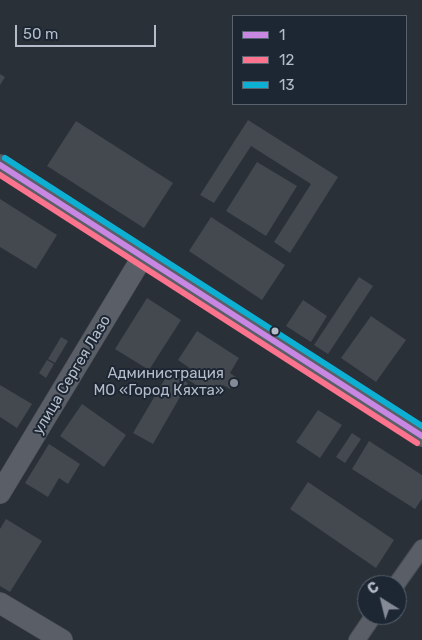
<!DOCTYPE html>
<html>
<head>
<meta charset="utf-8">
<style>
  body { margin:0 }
  #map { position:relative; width:422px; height:640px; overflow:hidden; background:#2a3038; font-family:Rubik,sans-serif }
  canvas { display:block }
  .legend { position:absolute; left:232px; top:15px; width:175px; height:90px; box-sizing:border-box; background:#1d2633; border:1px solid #59626f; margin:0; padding:6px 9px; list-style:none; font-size:15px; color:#b4bcc9 }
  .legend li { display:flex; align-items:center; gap:10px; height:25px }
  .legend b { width:25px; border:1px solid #59626f }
  .north { position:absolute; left:357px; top:575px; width:50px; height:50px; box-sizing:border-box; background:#1d2633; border:1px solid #59626f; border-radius:50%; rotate:324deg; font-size:14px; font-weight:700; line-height:20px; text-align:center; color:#b4bcc9 }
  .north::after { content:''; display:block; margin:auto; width:18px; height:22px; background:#848b96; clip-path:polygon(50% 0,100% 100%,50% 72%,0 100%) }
  .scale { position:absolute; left:15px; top:25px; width:141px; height:22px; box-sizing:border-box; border:2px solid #b4bcc9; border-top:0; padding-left:6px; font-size:15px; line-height:18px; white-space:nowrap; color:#b4bcc9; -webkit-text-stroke:4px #1d2633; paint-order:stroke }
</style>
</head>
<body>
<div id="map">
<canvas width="422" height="640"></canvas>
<ul class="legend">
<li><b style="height:6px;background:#c787e3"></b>1</li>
<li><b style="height:6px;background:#fc738d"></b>12</li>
<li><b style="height:6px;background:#0dafd3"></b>13</li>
</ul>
<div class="north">С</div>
<div class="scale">50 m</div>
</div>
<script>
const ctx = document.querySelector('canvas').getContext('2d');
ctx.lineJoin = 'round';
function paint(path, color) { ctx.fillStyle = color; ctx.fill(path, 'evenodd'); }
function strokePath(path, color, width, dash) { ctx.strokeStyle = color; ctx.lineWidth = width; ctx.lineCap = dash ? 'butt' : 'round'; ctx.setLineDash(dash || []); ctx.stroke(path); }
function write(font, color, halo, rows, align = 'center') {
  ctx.font = font + ' Rubik,sans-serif'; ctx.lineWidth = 4; ctx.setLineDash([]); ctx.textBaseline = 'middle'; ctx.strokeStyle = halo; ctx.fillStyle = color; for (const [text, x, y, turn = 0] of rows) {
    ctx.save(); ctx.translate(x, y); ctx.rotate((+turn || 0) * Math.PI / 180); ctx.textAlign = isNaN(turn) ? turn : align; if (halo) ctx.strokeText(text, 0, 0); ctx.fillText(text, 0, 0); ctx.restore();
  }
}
paint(new Path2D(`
  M0 74 5 77 0 85Z
  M248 120 338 177 290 253 274 242 311 184 251 146 214 203 200 195Z
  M76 121 173 183 144 228 47 166Z
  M257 162 297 186 266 236 226 211Z
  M0 199 57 235 36 269 0 247Z
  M211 217 285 265 262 300 189 251Z
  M359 277 373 286 328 354 314 345Z
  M147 298 181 320 149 370 115 349Z
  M303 300 327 316 311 342 286 326Z
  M371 316 406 340 376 382 341 358Z
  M197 331 239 358 230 373 237 378 230 389 223 385 215 397 185 378 191 369 178 360Z
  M61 337 68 341 55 363 48 359Z
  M47 360 54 364 46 378 39 373Z
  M169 372 188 383 153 444 133 433Z
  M0 385 32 404 17 428 0 417Z
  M82 404 126 435 104 467 60 436Z
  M318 410 342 425 320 458 296 442Z
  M352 433 361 439 345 463 336 457Z
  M369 441 422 475V499L415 509 352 469Z
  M49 444 80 464 68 484 59 478 48 497 25 483Z
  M308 482 394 540 376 568 290 509Z
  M6 519 42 541 10 592 0 586V529Z`), '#444950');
const minor = new Path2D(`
  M396 585 422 548
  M357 640 374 615`);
const tertiary = new Path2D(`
  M0 165 422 436
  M0 493 143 256
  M0 603 62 640`);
strokePath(minor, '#484c53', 18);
strokePath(tertiary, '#484c53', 22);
strokePath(minor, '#5a5e66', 16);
strokePath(tertiary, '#5a5e66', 21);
strokePath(new Path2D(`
  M0 165 422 436`), '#c787e3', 6);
strokePath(new Path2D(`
  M0 175 417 443`), '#fc738d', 6);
strokePath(new Path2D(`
  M5 158 422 426`), '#0dafd3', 6);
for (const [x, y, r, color] of [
  [275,331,4.5,"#b4bcc9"],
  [234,383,5,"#848b96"]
]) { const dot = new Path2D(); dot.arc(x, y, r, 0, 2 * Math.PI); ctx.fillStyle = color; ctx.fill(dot); strokePath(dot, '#1d2633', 2); }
write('15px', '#b4bcc9', '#1d2633', [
  ["Администрация",224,374],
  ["МО «Город Кяхта»",224,391]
], 'right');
write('15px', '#b4bcc9', '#1d2633', [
  ["улица Сергея Лазо",72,375,-59]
]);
</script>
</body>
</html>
